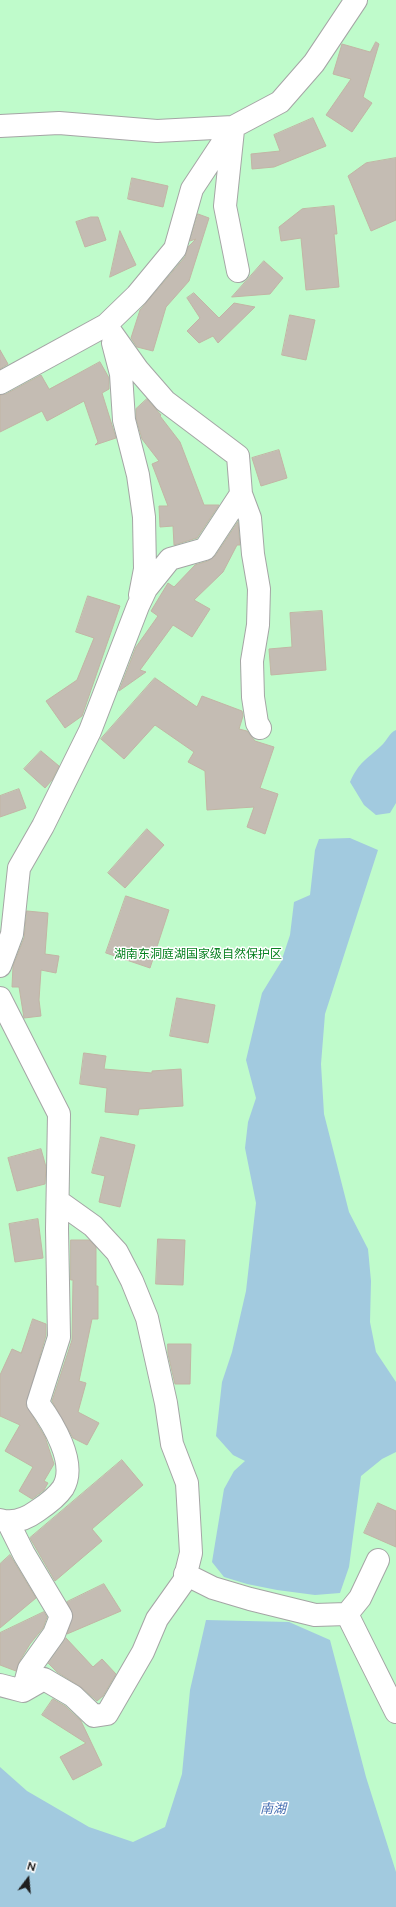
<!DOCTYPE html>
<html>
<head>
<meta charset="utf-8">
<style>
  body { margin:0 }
  #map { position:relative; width:396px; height:1907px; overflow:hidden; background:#efede4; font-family:Raleway,sans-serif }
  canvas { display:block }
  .north { position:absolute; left:8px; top:1859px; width:40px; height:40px; -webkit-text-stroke:3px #fff; paint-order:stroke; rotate:16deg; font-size:11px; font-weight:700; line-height:16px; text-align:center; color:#1e1e1e }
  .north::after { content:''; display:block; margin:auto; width:14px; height:18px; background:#1e1e1e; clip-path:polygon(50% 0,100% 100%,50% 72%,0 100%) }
</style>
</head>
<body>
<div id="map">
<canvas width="396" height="1907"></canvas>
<div class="north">N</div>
</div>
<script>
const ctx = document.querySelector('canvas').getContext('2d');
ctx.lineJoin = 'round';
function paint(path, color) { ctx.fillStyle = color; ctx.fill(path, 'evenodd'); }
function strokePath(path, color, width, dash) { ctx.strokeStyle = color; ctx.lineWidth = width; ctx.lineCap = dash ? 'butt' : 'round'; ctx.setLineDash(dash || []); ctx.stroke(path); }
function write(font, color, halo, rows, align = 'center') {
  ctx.font = font + ' Raleway,"Noto Sans SC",sans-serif'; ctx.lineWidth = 3; ctx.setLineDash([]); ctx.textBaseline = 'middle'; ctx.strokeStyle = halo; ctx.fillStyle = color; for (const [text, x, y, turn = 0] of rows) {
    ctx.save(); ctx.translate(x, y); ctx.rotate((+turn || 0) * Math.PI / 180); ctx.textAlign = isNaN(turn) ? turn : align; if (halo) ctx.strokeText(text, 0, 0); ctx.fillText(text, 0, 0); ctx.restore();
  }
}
paint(new Path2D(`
  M0 0H396V1907H0Z`), '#bffbcb');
paint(new Path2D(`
  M396 730V803L390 813 376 815 364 805 350 782C359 762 366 760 381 746 387 741 389 733 396 730Z
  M350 838 378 850 325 1014 321 1064 324 1114 349 1212 368 1249 371 1281 370 1322 376 1352 396 1382V1452L382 1459 361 1476 349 1567 340 1593 315 1595 277 1590 247 1584 224 1577 212 1562 224 1489 234 1471 245 1461 233 1455 216 1436 222 1382 232 1352 246 1291 256 1203 245 1148 248 1122 256 1098 246 1060 262 993 281 962 290 935 294 902 310 895 315 850 319 839Z
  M206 1620 289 1622 330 1640 366 1777 396 1872V1907H0V1767L27 1791 89 1827 133 1842 165 1827 182 1774 190 1690Z`), '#a2cadf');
const building = new Path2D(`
  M376 42 379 44 363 97 372 103 352 132 326 115 351 79 333 74 342 44 370 52Z
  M313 118 326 146 274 167 252 169 251 154 280 151 274 135Z
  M396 158V220L371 231 348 176 366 163Z
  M132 178 168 186 163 207 128 199Z
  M334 206 337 234H334L339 287 306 290 301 238 281 241 279 227 302 209Z
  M198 214 209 218 189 281 166 307 153 351 137 347 131 338 140 310 185 257 188 247 196 239 190 241Z
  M91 217H98L106 240 85 247 76 222Z
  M120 231 136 265 110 277Z
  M264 261 283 278 270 294 232 297Z
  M194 293 219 318 234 303 255 307 218 343 213 336 199 343 187 331 200 318 187 298Z
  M290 315 315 320 306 360 282 355Z
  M0 350 8 364 0 369Z
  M100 362 109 378V389L102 393 116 438 95 445 98 442 84 401 47 421 42 411 0 432V395L6 394 41 375 49 389Z
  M147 399 161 415 160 416 180 442 204 505H219L197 538 174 545 173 526 160 527 159 506H168L152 464 159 461 142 439 136 418V409Z
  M279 450 287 478 261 486 252 458Z
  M238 522 240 545H237L223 572 194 600 210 609 192 637 173 625 140 670 146 672 119 691 136 647 158 616 151 611 168 583 174 587 195 565 208 561 215 556Z
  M88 596 120 606 82 716 65 728 46 701 77 680 94 638 76 632Z
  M322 611 326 670 271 675 269 649 292 647 290 613Z
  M155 678 197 707 202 696 242 711 243 716 239 729 247 731 255 741 274 747 260 788 278 794 265 834 247 827 254 807 207 810 205 771 188 762 194 752 155 725 124 759 101 739Z
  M41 751 59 766 52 780 45 788 24 769Z
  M19 789 26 808 0 817V796Z
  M147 829 164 845 125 888 108 873Z
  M126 896 169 910 150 968 106 953Z
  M27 911 48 913 45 954 59 956 56 973 41 970 39 1000 41 1016 24 1018 19 987H12L13 966 24 938Z
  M177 998 215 1005 208 1043 170 1036Z
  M84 1053 106 1056 104 1069 152 1073V1071L181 1069 183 1106 139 1109 138 1115 105 1112 107 1088 80 1084Z
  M101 1137 135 1145 120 1207 99 1202 105 1176 92 1173Z
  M41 1149 46 1167 45 1184 17 1191 8 1158Z
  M38 1219 43 1258 15 1262 9 1224Z
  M158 1239 185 1240 183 1285 156 1284Z
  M71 1240H89L96 1247V1286H98V1319H92L79 1381 86 1383 78 1412 99 1423 87 1445 73 1438 52 1401 72 1340 73 1280H71Z
  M33 1319 46 1324V1335L26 1405 45 1437 54 1464 44 1481 48 1483 44 1490 32 1499 19 1491 33 1467 5 1451 20 1425 0 1416V1375L12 1349 21 1353Z
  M168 1344H191L190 1384H175L168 1354Z
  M122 1460 143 1485 92 1529 102 1541 55 1581 30 1538Z
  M378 1503 396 1511V1547L364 1533Z
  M10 1555 36 1598 0 1628V1564Z
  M104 1584 121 1611 67 1634 73 1615 67 1602Z
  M44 1612 47 1617 43 1628 30 1644 19 1662 16 1671 0 1665V1633Z
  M66 1638 93 1667 102 1659 116 1674 103 1696 97 1701 81 1687 57 1672 48 1663Z
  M53 1699 65 1706 81 1721 102 1765 73 1780 60 1757 86 1743 42 1715Z`);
paint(building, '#c4bcb3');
strokePath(building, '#c2b5a5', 1);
const minor = new Path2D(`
  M0 126 59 123 157 131 233 127 280 102 314 63 356 0
  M233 130 225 206 238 271
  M113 343 121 374 124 420 138 475 144 517 145 569 140 595
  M0 383 106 325 137 295 175 249 192 189 233 127
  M241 494 250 518 253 554 259 589 258 625 252 661 253 697 257 723 260 728
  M0 966 12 934 19 868 43 826 90 731 138 606 146 589 170 559 205 549 241 494 238 456 165 401 138 370 106 325
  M0 998 59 1114 57 1229 59 1337 38 1403C52 1422 78 1463 63 1488 57 1497 46 1505 37 1511 26 1519 14 1524 0 1520
  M8 1522 24 1554 61 1616 54 1634 29 1669 23 1691
  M185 1574 213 1588 250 1599 315 1615 347 1614 360 1598 378 1560
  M347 1614 396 1712
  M0 1685 23 1691 44 1679 73 1696 94 1716 107 1714 143 1652 157 1619 184 1581 191 1553 187 1483 172 1444 166 1403 147 1318 132 1281 117 1252 93 1226 58 1201`);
strokePath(minor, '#a5a5a5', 24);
strokePath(minor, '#fff', 22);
write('12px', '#078120', '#fff', [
  ["湖南东洞庭湖国家级自然保护区",198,954]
]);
write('italic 13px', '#476fb2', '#fff', [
  ["南湖",273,1809]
]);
</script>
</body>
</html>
